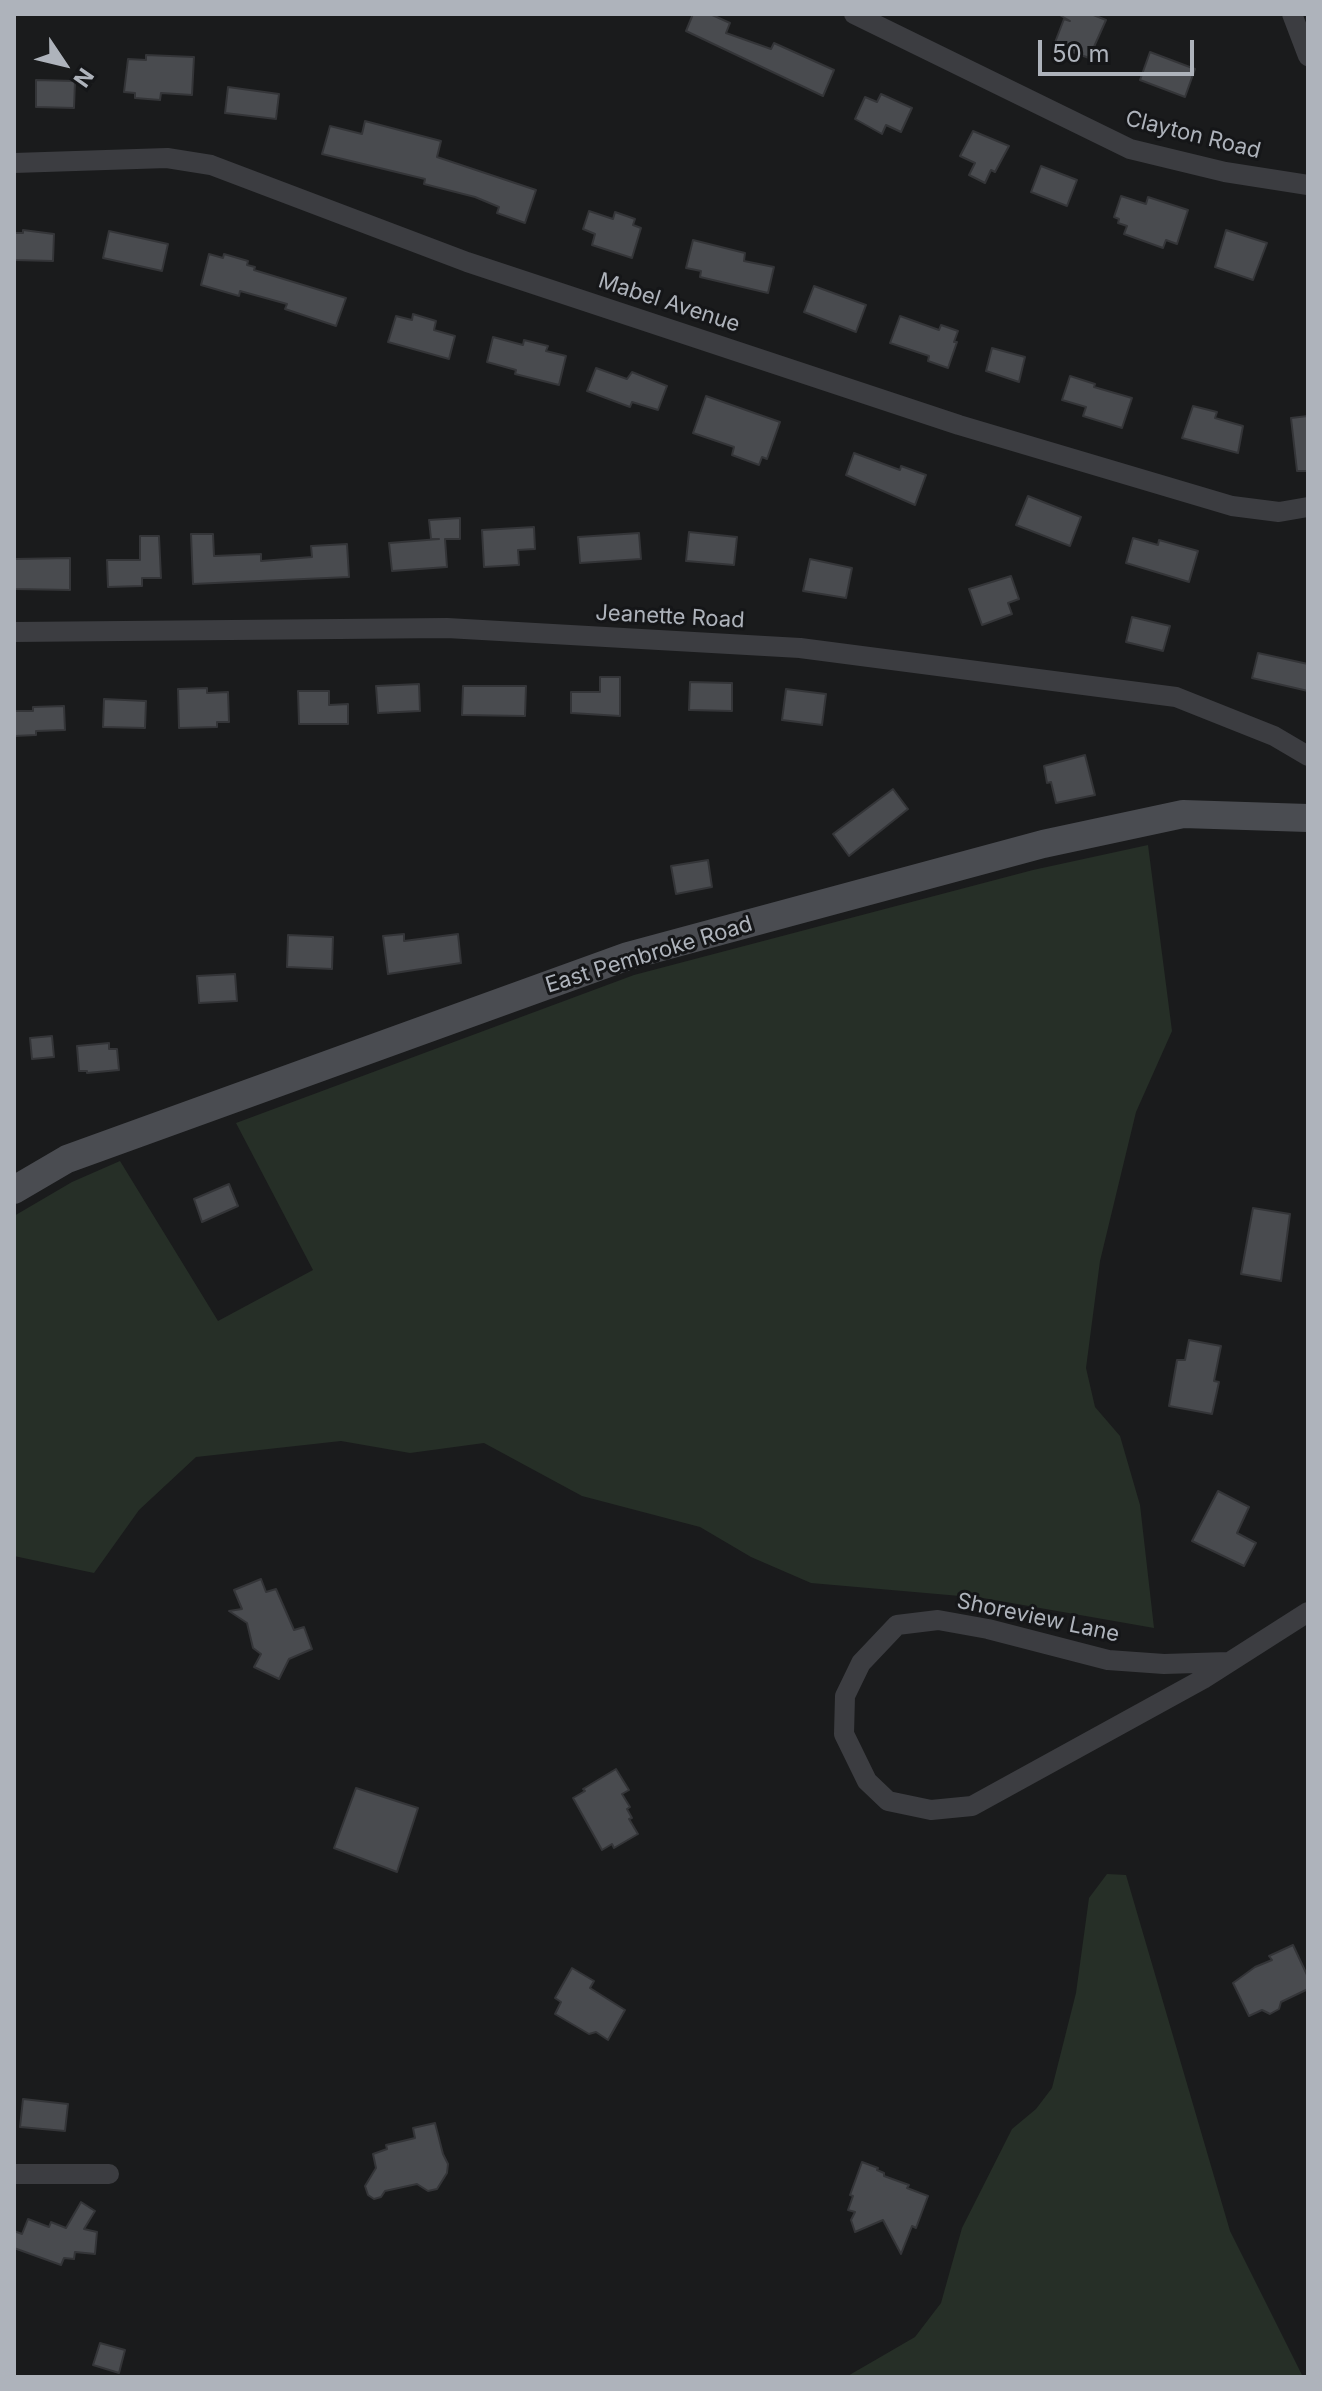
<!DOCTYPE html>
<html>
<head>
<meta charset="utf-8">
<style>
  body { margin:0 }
  #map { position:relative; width:1322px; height:2391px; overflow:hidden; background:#1a1b1c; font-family:Inter,sans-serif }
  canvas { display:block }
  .frame { position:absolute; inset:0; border:16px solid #aeb3bb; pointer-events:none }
  .north { position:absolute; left:24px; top:24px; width:80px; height:80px; -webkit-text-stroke:6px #151618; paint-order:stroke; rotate:125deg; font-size:22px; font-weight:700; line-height:32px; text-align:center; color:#aeb3bb }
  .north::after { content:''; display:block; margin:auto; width:28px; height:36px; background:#aeb3bb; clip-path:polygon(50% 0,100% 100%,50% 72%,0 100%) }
  .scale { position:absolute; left:1038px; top:40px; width:156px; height:36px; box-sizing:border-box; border:4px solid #aeb3bb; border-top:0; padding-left:10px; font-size:24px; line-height:28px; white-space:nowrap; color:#aeb3bb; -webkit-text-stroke:6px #151618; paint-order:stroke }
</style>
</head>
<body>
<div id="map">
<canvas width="1322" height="2391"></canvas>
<div class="frame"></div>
<div class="north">N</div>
<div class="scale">50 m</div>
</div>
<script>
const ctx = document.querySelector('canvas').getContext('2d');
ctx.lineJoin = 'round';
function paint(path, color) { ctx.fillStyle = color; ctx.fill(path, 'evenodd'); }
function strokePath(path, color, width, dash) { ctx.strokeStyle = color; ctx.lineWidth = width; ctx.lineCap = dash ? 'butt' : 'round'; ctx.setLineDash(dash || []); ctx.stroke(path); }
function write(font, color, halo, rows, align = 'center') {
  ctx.font = font + ' Inter,sans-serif'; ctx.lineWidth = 6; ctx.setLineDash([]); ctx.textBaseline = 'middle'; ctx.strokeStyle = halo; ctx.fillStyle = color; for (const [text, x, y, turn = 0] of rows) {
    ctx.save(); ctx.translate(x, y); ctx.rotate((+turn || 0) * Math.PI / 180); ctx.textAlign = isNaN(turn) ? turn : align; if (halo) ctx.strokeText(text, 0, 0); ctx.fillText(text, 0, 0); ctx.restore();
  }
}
paint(new Path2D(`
  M1148 845 1172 1031 1136 1112 1100 1261 1086 1368 1095 1407 1120 1436 1140 1505 1154 1628 983 1598 811 1583 751 1557 700 1527 582 1496 484 1443 410 1453 341 1441 196 1457 139 1510 94 1573 14 1556V1216L72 1182 120 1161 218 1321 313 1270 236 1123 634 975 1033 870Z
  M1107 1874 1126 1875 1230 2231 1303 2377H846L915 2337 941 2303 962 2228 1012 2129 1036 2109 1052 2088 1076 1993 1089 1898Z`), '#262f27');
const building = new Path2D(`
  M693 14H710L730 23 726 33 771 49 774 43 834 70 823 96 686 31Z
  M1058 14H1091L1106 20 1089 58 1054 45 1064 19 1070 21Z
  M1150 52 1195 69 1185 97 1140 80Z
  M146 55 194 57 192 95 161 93 160 100 135 98V93L124 92 128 59 146 60Z
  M36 80 75 81 74 108 36 107Z
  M228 87 279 94 276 119 225 113Z
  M881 94 912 108 901 132 886 125 882 134 855 119 865 97 877 102Z
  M365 121 441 141 437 157 536 190 525 223 497 213 499 207 475 197 424 184 425 179 322 154 330 126 362 134Z
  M973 131 1009 146 995 172 991 170 985 183 969 175 975 163 960 156Z
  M1041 166 1077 180 1067 206 1031 192Z
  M1121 196 1146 204 1148 197 1188 210 1177 244 1166 240 1163 248 1124 234 1127 226 1118 223 1119 219 1114 217Z
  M589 211 613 219 615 212 635 219 633 225 641 228 632 258 592 245 595 234 583 229Z
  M23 230 54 234 53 261 14 260V233H23Z
  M1226 230 1267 243 1253 280 1215 267Z
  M109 231 168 244 162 271 103 258Z
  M693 240 745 253 744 261 774 267 768 293 700 277 701 271 686 268Z
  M209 254 223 258 224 254 248 261 247 265 255 267 254 270 346 298 336 326 285 309 287 304 240 291 239 296 201 285Z
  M814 286 866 305 856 332 804 312Z
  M413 314 436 321 434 330 455 336 449 359 388 342 396 316 412 320Z
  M900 316 939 330 941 325 958 331 954 342H957L948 368 928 361 929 356 890 343Z
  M493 337 523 345 524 340 548 346 546 351 566 356 559 385 515 374 516 370 487 362Z
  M992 348 1025 357 1019 382 986 371Z
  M596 368 627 379 632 372 667 386 658 410 632 402 630 407 587 391Z
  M1070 376 1095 384 1094 387 1132 398 1122 428 1083 416 1086 407 1062 400Z
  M706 396 780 422 767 459 762 457 759 465 732 455 734 447 693 433Z
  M1193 406 1217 412 1215 418 1243 426 1238 453 1182 438Z
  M1308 416V471H1297L1291 418Z
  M854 453 900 470 901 466 926 475 915 505 846 475Z
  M1028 496 1081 517 1070 546 1016 525Z
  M460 518V539H445L447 567 392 571 389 543 439 539H431L429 520Z
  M534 527 535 549 518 550 519 565 484 567 482 530Z
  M689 532 737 537 734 565 686 561Z
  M639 533 641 559 580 563 578 537Z
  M191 534H213L214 556 261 554V561L312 557 311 546 347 544 349 577 193 584Z
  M140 536H159L161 578H142V586L108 587 107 560H140Z
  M1133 538 1158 545 1159 540 1198 551 1189 582 1126 563Z
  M70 558V590L14 589V559Z
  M810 559 852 568 846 598 803 591Z
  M1011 576 1019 599 1008 603 1012 614 982 625 969 589Z
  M1132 617 1170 626 1163 651 1126 642Z
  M1258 653 1308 664V691L1252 678Z
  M600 677H620V716L571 713V692H600Z
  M690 682 732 683V711L689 710Z
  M419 684 420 711 378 713 376 686Z
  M463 686H526L525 716 462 715Z
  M207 688V693L228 692 229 722H217V727L179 728 178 689Z
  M786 689 826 694 822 725 782 720Z
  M298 691H329V705L348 704V724H299Z
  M104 699 146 701 145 728 103 727Z
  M64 706 65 730 36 731V735L14 736V711H33V707Z
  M1085 755 1095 795 1056 803 1051 782 1047 783 1044 766Z
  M893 789 908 809 849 856 833 834Z
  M708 860 712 887 676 894 671 866Z
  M404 934V941L458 934 461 963 388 974 383 936Z
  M288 935 333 937 332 969 287 967Z
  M235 974 237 1001 199 1003 197 976Z
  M52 1036 54 1057 32 1059 30 1038Z
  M109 1043V1049H117L119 1070 87 1073V1071H79L77 1046Z
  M229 1184 238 1206 202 1222 194 1199Z
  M1253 1208 1290 1214 1281 1281 1241 1274Z
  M1189 1340 1221 1346 1214 1381 1219 1382 1212 1414 1169 1406 1177 1360H1185Z
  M1218 1491 1249 1507 1237 1533 1256 1543 1244 1566 1192 1541Z
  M261 1579 266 1592 276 1589 294 1630 304 1627 312 1649 289 1659 279 1679 254 1667 261 1654 253 1648 247 1623 229 1611 242 1609 234 1590Z
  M616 1769 629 1790 622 1794 630 1807 627 1809 632 1818 629 1819 638 1834 614 1848 612 1844 602 1850 573 1798 585 1791 583 1789Z
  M356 1788 418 1808 397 1872 334 1848Z
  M1293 1945 1308 1977V1989L1281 2002 1279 2009 1270 2014 1262 2010 1249 2016 1233 1983 1255 1967 1272 1960 1269 1956Z
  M572 1968 594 1981 590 1988 625 2010 608 2040 596 2032 589 2034 555 2014 561 2002 555 1998Z
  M23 2099 68 2104 65 2131 20 2127Z
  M435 2123 443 2154 448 2164 447 2173 437 2189 428 2191 417 2184 385 2191 381 2197 374 2199 368 2195 365 2186 376 2168 373 2154 387 2149 386 2145 415 2138 413 2128Z
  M862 2162 878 2168 877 2170 884 2173V2176L909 2185 907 2188 928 2196 916 2228 912 2226 901 2254 883 2220 855 2232 851 2220 855 2212 848 2210 853 2196 850 2195Z
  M81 2202 95 2211 84 2229 97 2232 95 2254 75 2252 74 2259 64 2258 61 2265 14 2248V2231L22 2234 28 2219 49 2227 51 2222 66 2228Z
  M100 2343 125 2350 119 2373 93 2365Z`);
paint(building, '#494b4f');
strokePath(building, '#343538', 2);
strokePath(new Path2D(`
  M854 14 1130 149 1225 172 1308 185
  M1292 14 1308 56
  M14 163 167 158 211 165 467 262 959 425 1232 506 1279 512 1308 507
  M14 632 447 628 800 648 1176 697 1274 736 1308 756
  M1228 1662 1164 1664 1108 1660 988 1629 938 1620 897 1625 861 1663 845 1696 844 1734 867 1781 888 1801 931 1810 972 1806 1203 1679 1308 1612
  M14 2174H109`), '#3c3d41', 20);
strokePath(new Path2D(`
  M14 1190 67 1159 628 956 1043 844 1183 814 1308 818`), '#4a4c51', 28);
write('22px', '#aeb3bb', '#151618', [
  ["Clayton Road",1193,135,14],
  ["Mabel Avenue",669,303,18],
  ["Jeanette Road",670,617,3],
  ["East Pembroke Road",649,955,-17],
  ["Shoreview Lane",1038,1618,12]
]);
</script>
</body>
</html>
